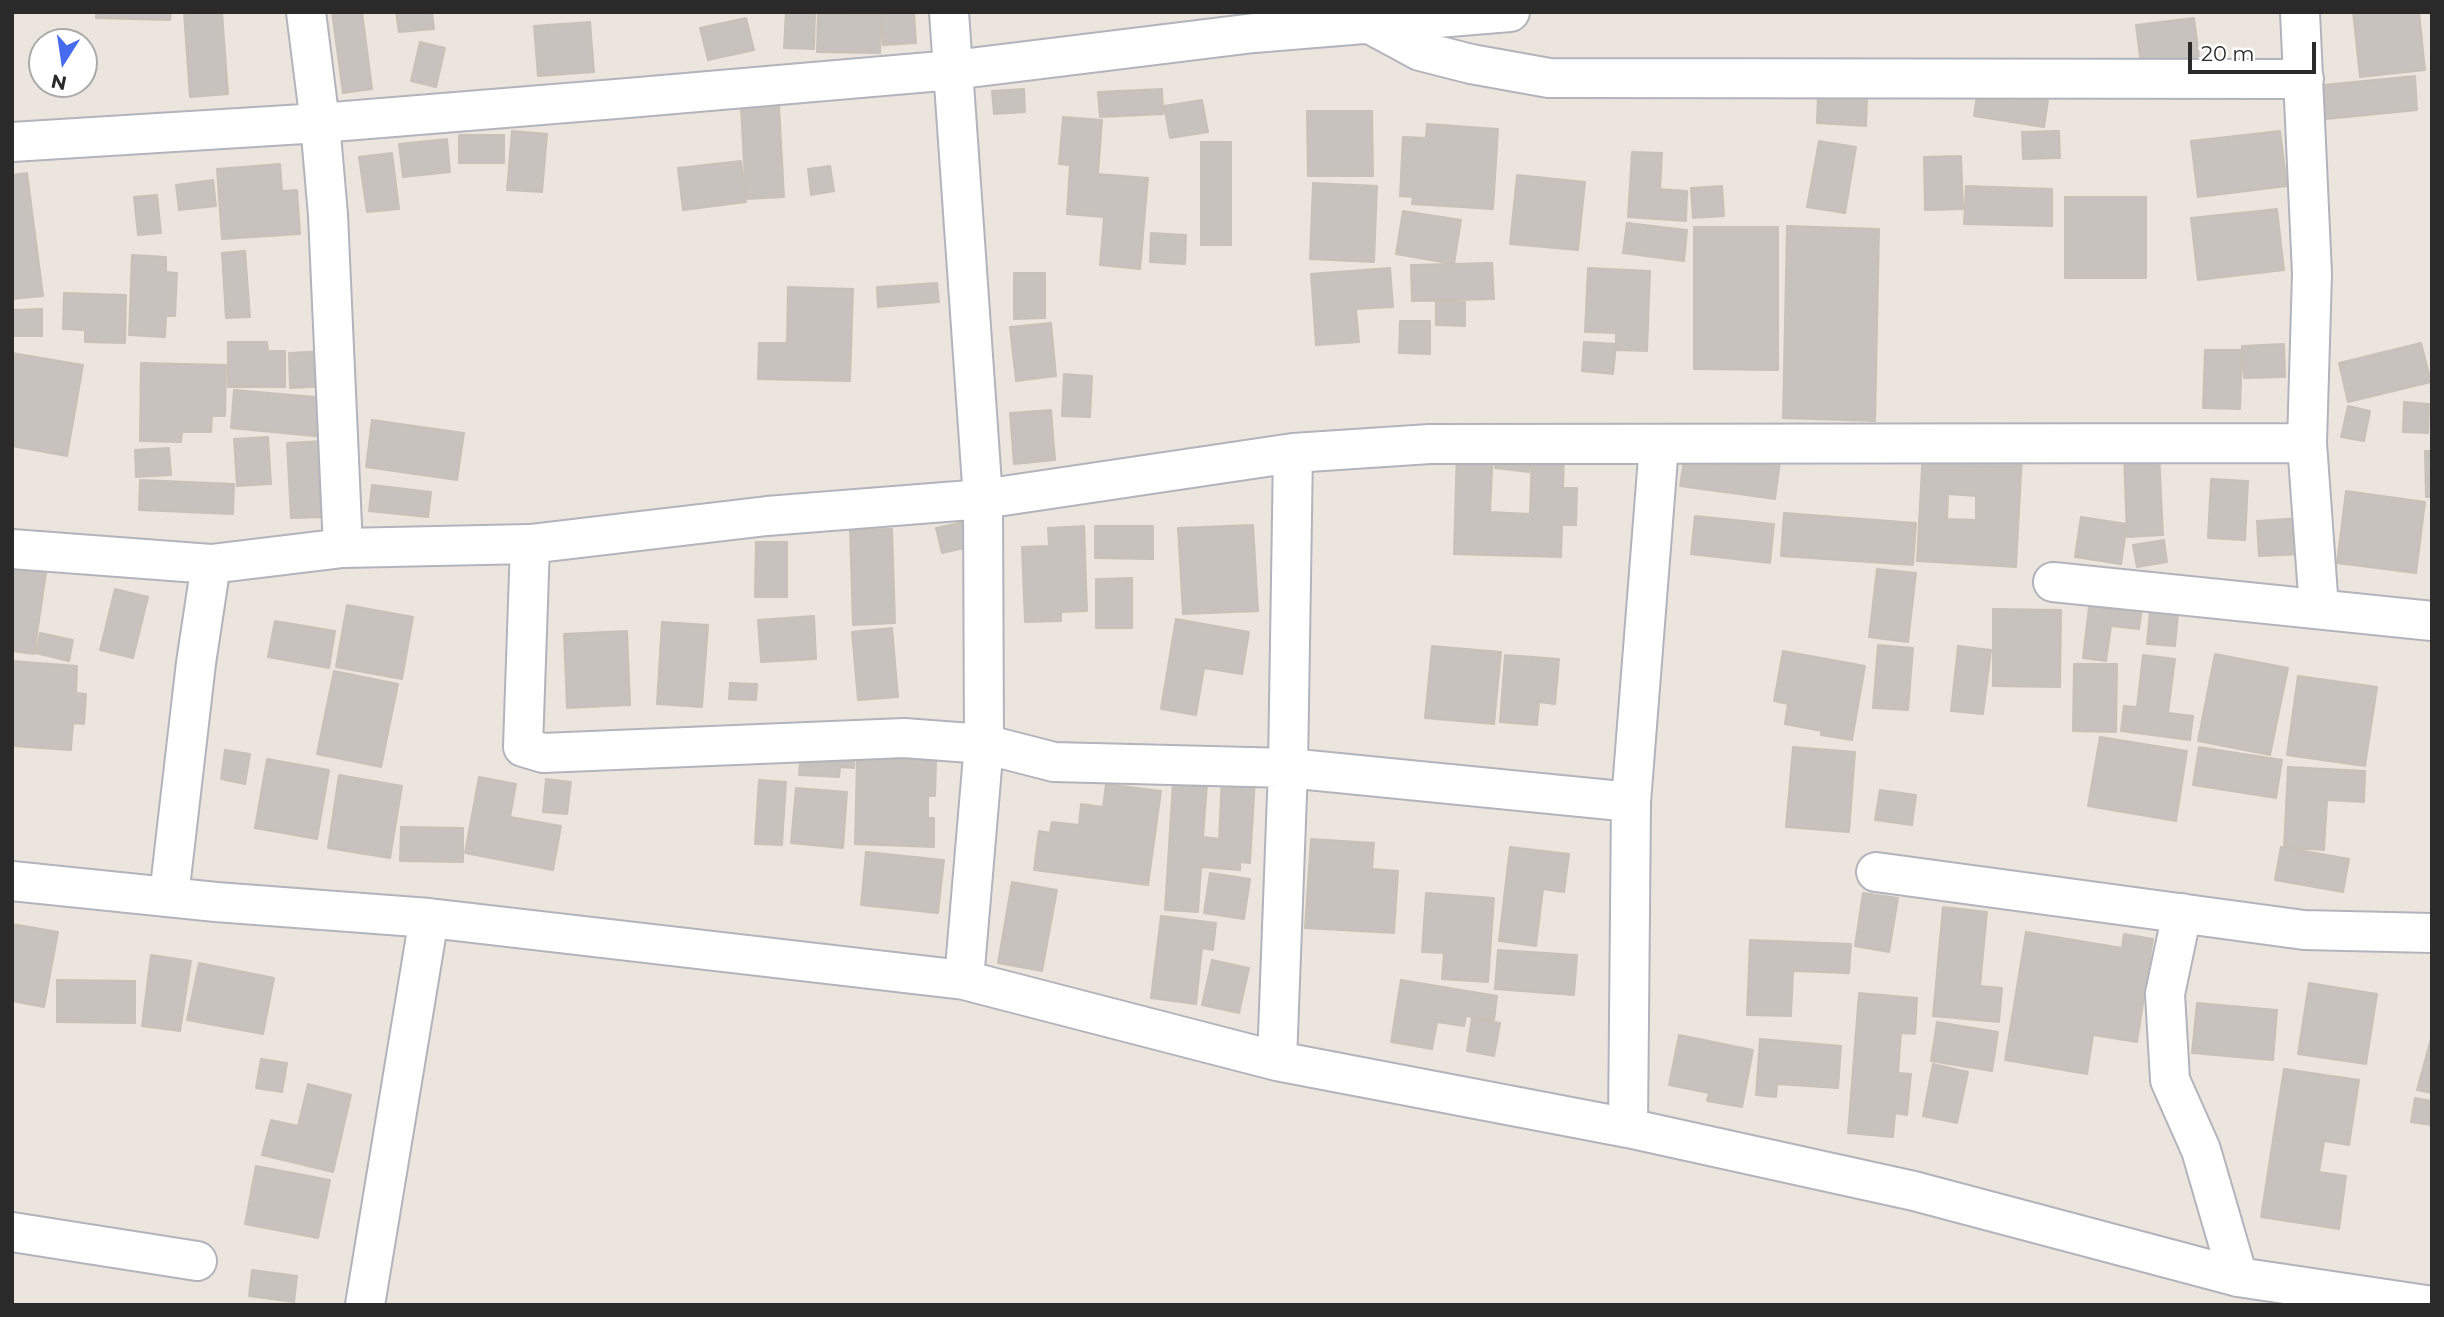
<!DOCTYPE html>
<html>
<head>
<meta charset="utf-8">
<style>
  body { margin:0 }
  #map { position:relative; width:2444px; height:1317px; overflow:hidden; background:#ece5dd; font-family:Montserrat,sans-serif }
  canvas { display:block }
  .frame { position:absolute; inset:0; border:14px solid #2a2a2a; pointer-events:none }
  .north { position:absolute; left:28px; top:28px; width:70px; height:70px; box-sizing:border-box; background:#fff; border:2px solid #aaa; border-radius:50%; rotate:192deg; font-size:19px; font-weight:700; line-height:28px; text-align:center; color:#2a2a2a }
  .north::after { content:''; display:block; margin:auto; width:24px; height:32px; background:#466bef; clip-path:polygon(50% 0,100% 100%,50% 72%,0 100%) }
  .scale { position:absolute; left:2188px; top:42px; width:128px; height:32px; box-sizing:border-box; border:4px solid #2a2a2a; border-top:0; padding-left:9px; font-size:21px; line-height:24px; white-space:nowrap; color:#2a2a2a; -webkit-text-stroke:5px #fff; paint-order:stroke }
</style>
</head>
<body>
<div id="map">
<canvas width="2444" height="1317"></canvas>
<div class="frame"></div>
<div class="north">N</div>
<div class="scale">20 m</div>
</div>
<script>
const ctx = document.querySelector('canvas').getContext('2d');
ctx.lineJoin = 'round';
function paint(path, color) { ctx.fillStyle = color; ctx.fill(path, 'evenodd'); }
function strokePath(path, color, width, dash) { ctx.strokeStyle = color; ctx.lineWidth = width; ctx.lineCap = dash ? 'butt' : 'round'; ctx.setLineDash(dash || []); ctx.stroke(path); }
const building = new Path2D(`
  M96 12H171L170 20 96 18Z
  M184 12H222L228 94 190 97Z
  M332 12H362L372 89 343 93Z
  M396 12H432L434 29 399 32Z
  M786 12H815L814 49 784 48Z
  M881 12H914L916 43 883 45Z
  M2353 12H2419L2425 70 2360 77Z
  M818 14 881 15 880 53 817 52Z
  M746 18 754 50 708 60 700 28Z
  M2194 18 2199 58 2141 64 2136 25Z
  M590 22 594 72 538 76 534 26Z
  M420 42 445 48 436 87 411 81Z
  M2415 76 2417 110 2326 119 2323 85Z
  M1024 89 1025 112 994 114 992 91Z
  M1162 89 1163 114 1100 117 1098 92Z
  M1978 89 2048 100 2044 127 1974 116Z
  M1818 95 1867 98 1866 126 1817 123Z
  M1202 100 1208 132 1170 138 1164 106Z
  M779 106 784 197 746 199 741 108Z
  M1307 111H1372L1373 176H1308Z
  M1063 117 1102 120 1098 174 1148 178 1140 269 1100 265 1104 217 1067 214 1070 165 1059 164Z
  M1427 124 1498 129 1493 209 1412 204 1413 197 1400 196 1403 137 1426 138Z
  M512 131 547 134 542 192 507 190Z
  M2059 131 2060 158 2023 159 2022 132Z
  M2280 131 2287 186 2198 197 2191 141Z
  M459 135H504V163H459Z
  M447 139 450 172 403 177 399 144Z
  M1819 141 1856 147 1845 213 1807 207Z
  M1201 142H1231V245H1201Z
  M1632 152 1662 153 1660 189 1687 191 1686 221 1628 217Z
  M392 153 399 209 367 212 359 157Z
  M1961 156 1963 209 1925 210 1924 157Z
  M741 161 746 202 683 210 678 168Z
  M280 164 282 191 297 190 300 234 222 239 217 169Z
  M830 166 834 191 811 195 808 169Z
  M27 173 43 296 12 299V175Z
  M1517 175 1585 182 1578 250 1510 244Z
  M213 180 216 206 179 210 176 185Z
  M1313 183 1377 186 1374 262 1310 259Z
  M1722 186 1724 216 1693 218 1691 188Z
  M1966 186 2052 189V226L1964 224Z
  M157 195 161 233 138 235 134 197Z
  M2065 197H2146V278H2065Z
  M2277 209 2284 270 2198 280 2191 218Z
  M1403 211 1461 220 1454 264 1396 254Z
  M1627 223 1687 230 1684 261 1623 253Z
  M1787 226 1879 229 1875 421 1783 418Z
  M1694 227H1778V370L1694 369Z
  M1151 233 1186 235 1185 264 1150 262Z
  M245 251 250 317 226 318 222 253Z
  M132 255 166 257V272L177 273 175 316H166L165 337 129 335Z
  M1492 263 1494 299 1412 301 1411 265Z
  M1390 268 1393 307 1356 309 1359 342 1316 345 1311 274Z
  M1588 268 1650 271 1647 351 1616 350V333L1585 332Z
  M1014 273H1045V318L1014 319Z
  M937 283 939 302 878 307 877 287Z
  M788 287 853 289 850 381 758 379 759 343H787Z
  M64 293 126 295 125 343 85 342V330L63 329Z
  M1436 302H1465V326L1436 325Z
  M42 309V336H12V310Z
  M1400 321H1430V354L1399 353Z
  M1051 323 1056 376 1016 381 1010 327Z
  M228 342H267L268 351H285V387H228Z
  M1584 342 1616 344 1613 374 1582 371Z
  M2421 343 2431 382 2348 402 2339 363Z
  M2284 344 2285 377 2244 378 2242 346Z
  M2205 350H2242L2240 409 2203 408Z
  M326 351 328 386 290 388 289 353Z
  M12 353 83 365 67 456 12 446Z
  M141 363 226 365 225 416H212L211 432H182L181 442 140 441Z
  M1064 374 1092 376 1090 417 1062 416Z
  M234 390 327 398 324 437 231 428Z
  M2404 402 2429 404 2428 433 2403 432Z
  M2348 406 2370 411 2364 441 2341 437Z
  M1051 410 1055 460 1014 464 1010 413Z
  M372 420 464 433 457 480 366 467Z
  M268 437 271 484 237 486 234 439Z
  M325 441 329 517 291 518 287 443Z
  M1497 446 1531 450 1529 472 1495 468Z
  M1457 447 1493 448 1490 512 1530 514 1532 453 1564 454 1563 488H1577L1576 525H1562L1561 557 1454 554Z
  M169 448 171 475 136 477 135 450Z
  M1686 448 1780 462 1775 499 1680 486Z
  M1923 450 2022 455 2016 567 1917 561ZM1948 494 1976 496V520L1947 519Z
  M2425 451H2432V497H2426Z
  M2159 453 2163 535 2127 537 2124 454Z
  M2211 479 2248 481 2245 540 2208 538Z
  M140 480 234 484 233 514 139 510Z
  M372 485 431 492 428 517 369 511Z
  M2346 491 2425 502 2416 573 2337 563Z
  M1784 513 1916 523 1913 565 1781 556Z
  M1695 516 1774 524 1770 563 1691 554Z
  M2081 517 2127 524 2121 564 2075 557Z
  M2300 518 2302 554 2259 556 2257 521Z
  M964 522 969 547 942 553 936 528Z
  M1253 525 1258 611 1183 614 1178 528Z
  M1084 526 1087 611 1061 612V621L1025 622 1022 547 1049 546 1048 528Z
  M1095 526H1153V559L1095 558Z
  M892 529 895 623 853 625 850 530Z
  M2164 540 2167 562 2137 567 2133 545Z
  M756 542H787V597H755Z
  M12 562 47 566 34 654 12 651Z
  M1877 569 1916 573 1908 642 1869 637Z
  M1132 578V628H1096V579Z
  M115 589 148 597 133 658 100 650Z
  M2090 598 2142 606 2139 629 2111 626 2106 661 2083 658Z
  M347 605 413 617 402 679 336 667Z
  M1993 609 2061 610 2060 687 1993 686Z
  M2150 611 2178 614 2175 646 2147 644Z
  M814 616 816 659 761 662 758 620Z
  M1176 619 1249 632 1242 674 1204 668 1196 715 1161 709Z
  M275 621 335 631 329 668 268 657Z
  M662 622 708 625 702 707 657 704Z
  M892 628 898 697 858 700 852 632Z
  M627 631 630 705 567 708 564 634Z
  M40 633 73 640 69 661 36 653Z
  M1878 645 1913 648 1908 710 1873 708Z
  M1432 646 1501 652 1494 724 1425 718Z
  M1958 646 1991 650 1983 714 1951 711Z
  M1783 651 1865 666 1852 740 1821 735 1822 731 1785 724 1788 704 1774 701Z
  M2215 654 2288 668 2270 755 2198 741Z
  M1505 655 1559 659 1555 704 1539 702 1537 725 1500 722Z
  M2143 655 2175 659 2168 713 2193 716 2190 740 2121 731 2124 706 2137 707Z
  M12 661 77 666 76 693 86 694 84 724 73 723 71 750 12 746Z
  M2074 664H2117L2116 732 2073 731Z
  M334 671 398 684 381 767 317 754Z
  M2298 676 2377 687 2365 766 2287 755Z
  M730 683 757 684 756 700 729 699Z
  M2100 737 2187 751 2176 821 2088 806Z
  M801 747 855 751 854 768 840 767 839 777 799 775Z
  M1793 747 1855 752 1849 832 1786 827Z
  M2199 747 2282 760 2276 798 2193 785Z
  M225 750 250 754 245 784 221 779Z
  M857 758 936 761 935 796H928V818H934V847L855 844Z
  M267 759 329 770 317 839 255 828Z
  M2288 767 2365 771 2364 802 2327 800 2324 850 2284 847Z
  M339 775 402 786 390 858 328 848Z
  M479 777 516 784 510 817 561 826 553 870 465 853Z
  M1222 777 1255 779 1250 863 1240 862V870L1201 867 1198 912 1165 910 1173 782 1207 784 1203 837 1219 839Z
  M546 779 571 782 567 814 543 812Z
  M759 780 786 782 782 845 755 844Z
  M1106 784 1161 791 1148 885 1034 870 1039 831 1050 833 1052 822 1079 825 1081 804 1103 807Z
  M796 788 847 792 843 848 791 843Z
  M1880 790 1916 795 1912 825 1875 820Z
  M401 827 463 828V862L400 861Z
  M1311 839 1374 843 1372 869 1398 871 1394 933 1305 928Z
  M1510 847 1569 854 1564 892 1543 889 1536 946 1499 941Z
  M2281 847 2349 859 2343 892 2275 880Z
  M866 852 944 860 938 913 861 905Z
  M1210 873 1250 879 1244 919 1204 913Z
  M1012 882 1057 890 1042 971 998 963Z
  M1426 893 1494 898 1488 982 1442 979 1444 953 1422 952Z
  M1863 893 1898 898 1889 952 1855 946Z
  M1943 907 1987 912 1980 986 2002 988 1999 1022 1933 1016Z
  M1161 916 1216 923 1213 950 1202 948 1196 1004 1151 998Z
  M12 924 58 932 44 1007 12 1001Z
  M2026 932 2122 948 2124 934 2153 939 2137 1042 2093 1035 2087 1074 2005 1060Z
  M1750 940 1851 944 1849 973 1793 971 1791 1016 1747 1015Z
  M1498 950 1577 955 1574 995 1495 989Z
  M151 955 191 961 180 1031 142 1026Z
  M1212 960 1249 968 1239 1013 1202 1005Z
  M199 963 274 978 263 1034 187 1020Z
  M57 980 135 981V1023L57 1022Z
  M1401 980 1497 996 1494 1020 1466 1016 1464 1026 1437 1022 1432 1049 1391 1042Z
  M2309 983 2377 994 2366 1064 2298 1054Z
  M1859 993 1917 998 1915 1034 1901 1033 1898 1073 1911 1074 1907 1115 1895 1113 1893 1137 1848 1133Z
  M2197 1003 2277 1010 2273 1060 2192 1053Z
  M1472 1018 1500 1023 1494 1056 1467 1051Z
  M1937 1022 1998 1032 1992 1071 1931 1061Z
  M1679 1035 1753 1050 1742 1107 1707 1101 1709 1093 1669 1085Z
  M2432 1035V1093L2417 1090Z
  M1760 1039 1841 1046 1838 1088 1777 1084 1776 1097 1756 1095Z
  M261 1059 287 1063 282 1092 256 1088Z
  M1933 1064 1968 1072 1957 1123 1923 1116Z
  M2284 1069 2359 1080 2349 1145 2324 1141 2319 1172 2346 1176 2339 1229 2261 1217Z
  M308 1084 351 1095 333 1172 262 1155 271 1120 298 1126Z
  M2415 1098 2432 1101V1125L2411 1122Z
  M256 1166 330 1180 318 1238 245 1224Z
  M252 1270 297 1276 294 1302 249 1296Z`);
paint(building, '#c7c2bd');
strokePath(building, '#c7c1b7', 2);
const street = new Path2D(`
  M949 12 983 499 984 744 964 980
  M2300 12 2312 274 2307 443 2319 609
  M1370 24 1420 51 1471 64 1549 78 2304 79
  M12 142 320 123 628 98 953 70 1254 33 1510 12
  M530 544 523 747 543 753 904 738 984 744 1054 762 1288 768 1631 802
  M343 548 530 544 767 516 983 499 1293 453 1430 444 2307 443
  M12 549 211 564
  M2053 582 2432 621
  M1876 872 2304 930 2432 933
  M12 881 216 902 429 918 964 980 1277 1061 1628 1128 1914 1191 2238 1277 2426 1305
  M169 896 196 663 211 564 343 548 328 215 320 123 306 12
  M2182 913 2165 994 2170 1080 2201 1150 2238 1277
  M1277 1061 1288 768 1293 453
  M1628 1128 1631 802 1659 445
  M12 1232 197 1261
  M365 1305 429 918`);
strokePath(street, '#b1b4bd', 42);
strokePath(street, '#fff', 38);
</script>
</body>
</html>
